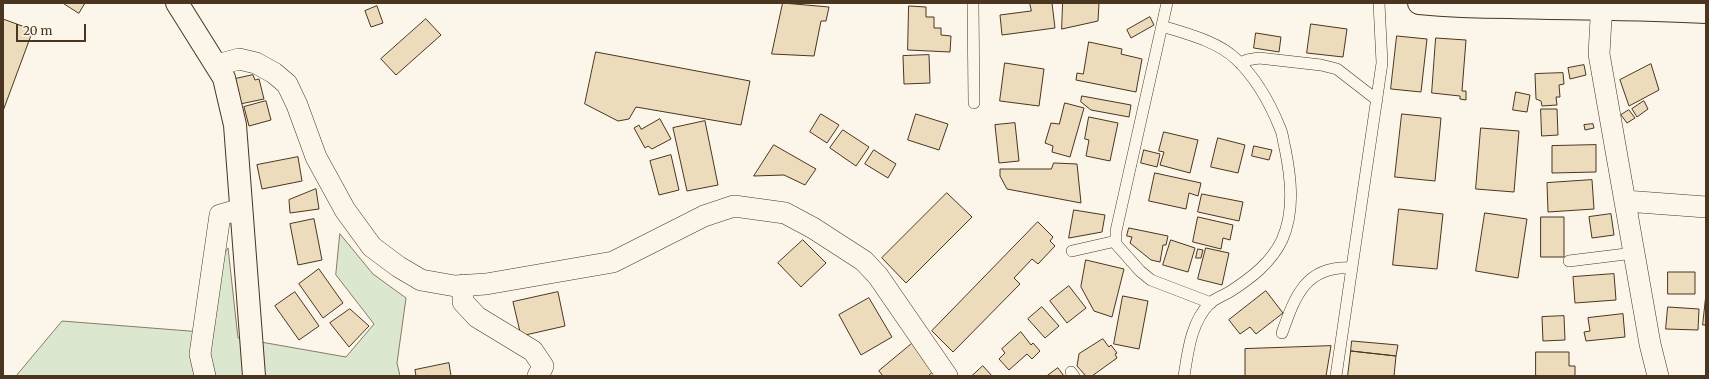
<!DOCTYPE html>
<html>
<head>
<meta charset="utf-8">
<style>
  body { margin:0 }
  #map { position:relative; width:1709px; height:379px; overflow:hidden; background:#fbf6e9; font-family:Merriweather,serif }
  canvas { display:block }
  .frame { position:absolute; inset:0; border:4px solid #4a3520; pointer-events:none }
  .scale { position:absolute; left:16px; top:24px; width:70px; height:18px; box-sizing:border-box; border:2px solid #4a3520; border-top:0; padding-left:5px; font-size:12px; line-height:14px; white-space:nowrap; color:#4a3520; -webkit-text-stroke:3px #fbf6e9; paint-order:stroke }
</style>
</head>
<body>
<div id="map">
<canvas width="1709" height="379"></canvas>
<div class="frame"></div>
<div class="scale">20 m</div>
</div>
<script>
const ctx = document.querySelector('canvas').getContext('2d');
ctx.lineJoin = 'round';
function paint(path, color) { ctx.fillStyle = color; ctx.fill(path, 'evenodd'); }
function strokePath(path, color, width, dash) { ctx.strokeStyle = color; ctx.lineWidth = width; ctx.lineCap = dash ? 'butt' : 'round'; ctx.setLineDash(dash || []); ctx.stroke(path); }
const green = new Path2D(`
  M340 234 373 274 406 298 397 363 400 376H16L62 321 202 332 213 270 228 248 238 338 346 357 374 324 336 275Z`);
paint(green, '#dce7d0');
strokePath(green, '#887966', 1);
const building = new Path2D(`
  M63 3H85L79 13Z
  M783 3 829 7 826 21H821L814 56 772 54Z
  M1030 3H1052L1055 28 1002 35 1000 15 1031 11Z
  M1063 3H1099L1098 21 1062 29Z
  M377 6 383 23 371 27 365 11Z
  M909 6 926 7V17H934V28H941V35L951 36 950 52 908 50Z
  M1150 17 1154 25 1131 38 1127 30Z
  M3 19 33 30 3 111Z
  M426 19 441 35 396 75 381 59Z
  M1311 24 1347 29 1343 57 1307 53Z
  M1256 33 1281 37 1279 52 1254 48Z
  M1397 36 1427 39 1421 92 1391 89Z
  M1436 38 1466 40 1462 91H1466V100L1460 99V96L1432 93Z
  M1089 42 1122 49 1121 54 1142 59 1136 92 1076 80 1077 73 1083 74Z
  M596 52 750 81 741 125 636 107 629 119 618 121 585 104Z
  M929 55 930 83 904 84 903 56Z
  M1005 63 1044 69 1039 106 1000 101Z
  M1651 64 1659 90 1629 106 1620 80Z
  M1584 65 1586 75 1570 79 1568 68Z
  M1563 73 1564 84 1559 85 1560 97H1556L1557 105 1542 106 1541 101 1536 99 1535 74Z
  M253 75 255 80 259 79 264 99 240 104 235 79Z
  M1516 92 1530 95 1527 112 1513 110Z
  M1082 96 1131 105 1129 117 1091 110 1081 102Z
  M266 101 271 120 249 126 244 107Z
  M1644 101 1648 109 1637 117 1632 109Z
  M1065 103 1084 108 1070 157 1052 152 1053 146 1045 143 1051 123 1059 124Z
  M1541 109H1557L1558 135 1542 136Z
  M1629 110 1635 118 1627 123 1621 115Z
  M821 114 839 125 827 143 810 132Z
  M916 114 948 124 939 150 908 140Z
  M1402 114 1441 118 1435 181 1395 177Z
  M1089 117 1118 123 1110 161 1086 156 1089 140 1085 139Z
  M660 119 671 139 652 149 648 146 645 148 634 128 639 125 641 129Z
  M705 121 718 185 687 191 673 128Z
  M1015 123 1019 161 999 163 995 125Z
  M1593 124 1594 128 1585 130 1584 125Z
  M1481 128 1519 131 1514 192 1476 189Z
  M843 130 869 147 856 166 830 148Z
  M1164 132 1198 140 1190 173 1160 165 1164 152 1159 151Z
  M1218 138 1245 145 1238 173 1211 167Z
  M774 145 816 169 805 185 784 175 754 176Z
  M1596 145V172L1552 173V146Z
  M1254 146 1272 150 1269 160 1252 156Z
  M874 150 896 164 888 178 865 164Z
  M1144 150 1160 154 1157 167 1141 163Z
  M671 155 679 190 659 195 650 161Z
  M298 157 302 181 262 189 257 165Z
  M1054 163 1077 164 1081 203 1007 189 1000 176V169H1051Z
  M1155 173 1201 183 1198 196 1189 193 1186 209 1149 201Z
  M1592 180 1594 209 1548 212 1547 183Z
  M316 189 319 209 290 213 289 200Z
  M947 193 972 217 906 283 882 258Z
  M1202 194 1243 202 1239 221 1198 212Z
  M1399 209 1443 214 1437 269 1393 265Z
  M1074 210 1105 215 1102 232 1069 238Z
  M1485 213 1527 219 1518 278 1476 271Z
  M1611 214 1614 235 1592 238 1589 217Z
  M1198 217 1233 225 1230 240 1223 238 1221 249 1193 242Z
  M1541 217H1564V257H1541Z
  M314 219 322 260 298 265 290 224Z
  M1038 222 1053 237 1050 241 1055 246 1038 264 1032 259 1014 278 1020 284 953 352 932 331Z
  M1129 228 1168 236 1166 245H1163L1160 262 1151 260 1130 243 1132 237 1127 236Z
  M803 240 826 263 801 287 778 263Z
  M1171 240 1195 248 1188 272 1163 265Z
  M1206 248 1229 253 1222 285 1198 279Z
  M1198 249 1203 250 1201 258H1196Z
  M1086 260 1124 269 1112 317 1094 311 1081 287Z
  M319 269 343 303 323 318 299 284Z
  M1668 272H1695V294H1668Z
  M1614 274 1616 300 1575 303 1573 277Z
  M1069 286 1086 308 1067 323 1050 301Z
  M1266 291 1283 313 1256 334 1250 327 1240 334 1229 320Z
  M295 292 319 326 299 340 275 306Z
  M558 292 565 326 521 336 513 302Z
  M1706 294V325H1703Z
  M1123 296 1148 301 1139 349 1114 344Z
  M869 298 892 337 861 355 839 315Z
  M1042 307 1059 326 1045 338 1028 319Z
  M1668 307 1699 309 1698 330 1666 329Z
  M350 309 369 326 349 347 330 323Z
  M1623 314 1625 337 1586 341 1584 332 1590 331 1588 318Z
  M1564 316 1565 340 1543 341 1542 317Z
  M1021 332 1031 345 1033 343 1040 351 1032 359 1027 354 1009 370 999 359 1005 353 1002 349Z
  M1103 339 1109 347 1111 345 1117 353 1115 354 1117 358 1092 376H1086L1077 366 1079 354Z
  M1352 341 1398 345 1396 356 1351 351Z
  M914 342 936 369 928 376H883L879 371Z
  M1331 346 1326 376H1245V349Z
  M1351 351 1396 356 1394 376H1348Z
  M1536 352H1569V366H1575V376H1536Z
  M449 363 451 376H416L415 370Z
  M983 366 992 376H972Z
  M1058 368 1064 376H1047Z`);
paint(building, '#ecdcbc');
strokePath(building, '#4a3520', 1);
const service = new Path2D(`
  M973 3 974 103
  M1167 3 1116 231V244L1140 271 1151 280 1211 303
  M1162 26C1187 34 1217 41 1236 59 1255 77 1270 103 1280 128 1283 134 1283 141 1285 148 1291 178 1295 211 1282 240 1271 263 1251 278 1231 291 1225 295 1216 298 1210 303 1191 322 1188 351 1184 376
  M1240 63 1247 60 1259 58 1321 65 1337 69 1377 100
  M1072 251 1116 241
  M1569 261 1634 253
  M1282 333C1295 296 1306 265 1352 268
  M1071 372 1074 376
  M1336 376 1382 63 1379 3`);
const minor = new Path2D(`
  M1606 3 1601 19 1599 54 1650 344 1658 376
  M217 65 239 59 256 63 274 73 287 84 297 105 316 157 345 210 372 247 399 267 421 280 455 286 486 284 613 262 704 216 734 206 785 213 813 228 864 261 878 276 947 376
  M1625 201 1706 207
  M463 285V302L477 317 533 351 543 366 538 376
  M205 376 200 354 220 215 241 209`);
const tertiary = new Path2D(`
  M177 3 224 78 235 125 254 376`);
const trunk = new Path2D(`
  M1419 3C1449 6 1480 7 1510 7 1576 9 1641 8 1706 12`);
strokePath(service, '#4a3520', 12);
strokePath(minor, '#4a3520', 22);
strokePath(tertiary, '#4a3520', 24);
strokePath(trunk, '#4a3520', 24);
strokePath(service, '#fbf6e9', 11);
strokePath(minor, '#fbf6e9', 21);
strokePath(tertiary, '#fbf6e9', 22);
strokePath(trunk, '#fbf6e9', 22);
</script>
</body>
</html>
